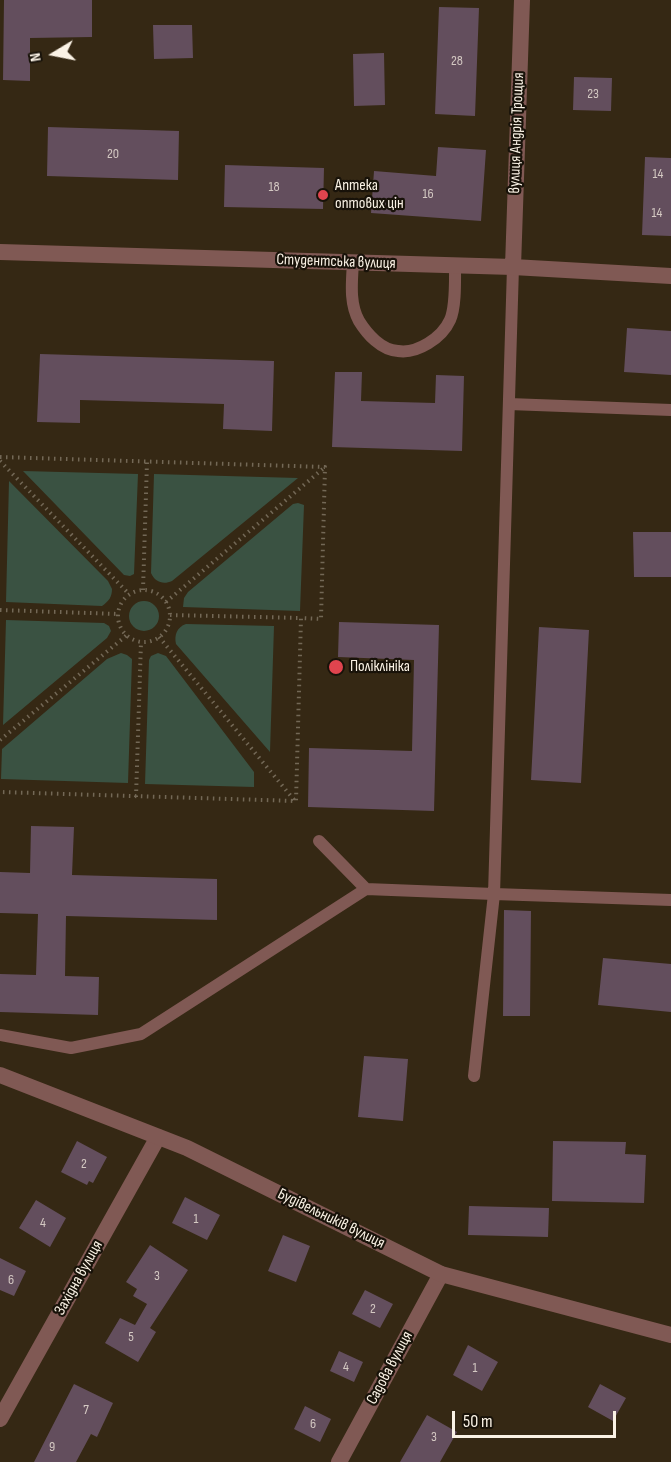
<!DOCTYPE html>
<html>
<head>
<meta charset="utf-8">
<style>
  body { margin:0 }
  #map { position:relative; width:671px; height:1462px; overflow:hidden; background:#352814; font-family:"Sofia Sans Condensed",sans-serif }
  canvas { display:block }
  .north { position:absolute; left:24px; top:24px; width:60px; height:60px; -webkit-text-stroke:4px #181209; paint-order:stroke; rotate:260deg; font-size:16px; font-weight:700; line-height:24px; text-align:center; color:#faf2e5 }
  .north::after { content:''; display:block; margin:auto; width:21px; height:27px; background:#faf2e5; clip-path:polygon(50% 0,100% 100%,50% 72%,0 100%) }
  .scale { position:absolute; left:452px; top:1411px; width:164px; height:27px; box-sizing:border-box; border:3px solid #faf2e5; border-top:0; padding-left:8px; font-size:18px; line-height:21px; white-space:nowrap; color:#faf2e5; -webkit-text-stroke:4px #181209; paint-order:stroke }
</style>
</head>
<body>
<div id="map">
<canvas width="671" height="1462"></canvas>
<div class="north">N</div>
<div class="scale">50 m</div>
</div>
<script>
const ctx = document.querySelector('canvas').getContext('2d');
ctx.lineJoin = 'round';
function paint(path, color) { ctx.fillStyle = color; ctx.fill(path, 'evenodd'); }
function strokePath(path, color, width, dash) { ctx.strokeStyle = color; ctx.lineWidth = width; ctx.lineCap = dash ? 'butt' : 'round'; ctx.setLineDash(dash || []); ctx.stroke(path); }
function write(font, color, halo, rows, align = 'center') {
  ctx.font = font + ' "Sofia Sans Condensed",sans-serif'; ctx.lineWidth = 4.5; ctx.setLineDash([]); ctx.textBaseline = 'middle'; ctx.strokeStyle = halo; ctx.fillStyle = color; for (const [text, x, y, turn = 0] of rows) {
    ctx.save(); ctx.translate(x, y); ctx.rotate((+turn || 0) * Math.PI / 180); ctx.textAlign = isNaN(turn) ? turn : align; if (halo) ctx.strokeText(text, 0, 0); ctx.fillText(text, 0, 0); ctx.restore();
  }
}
paint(new Path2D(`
  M23 471 138 474 134 574 130 576 124 575Z
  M154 474 298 478 172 581C163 585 155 582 151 573Z
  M9 481 108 581 112 589C112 597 109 601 102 606L6 602Z
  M298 503 304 505 300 611 183 607 184 598 188 592 293 504Z
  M129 616a15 15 0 1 1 30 0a15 15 0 1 1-30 0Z
  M6 620 104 623 109 626 111 631 107 638 3 725Z
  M186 624 274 626 270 752 176 644C174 635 177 627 186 624Z
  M121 653 127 655 132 659 128 783 1 779 2 749 107 659Z
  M158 653 166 656 254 772V787L145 784 149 660 151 656Z`), '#3a5242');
paint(new Path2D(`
  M4 0H92V37L30 38V81L3 80Z
  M439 7 479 8 475 116 435 114Z
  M153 25H192L193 58 154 59Z
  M384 53 385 105 354 106 353 54Z
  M574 77 612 78 611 111 573 110Z
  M48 127 179 131 178 180 47 176Z
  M438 147 486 150 481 221 371 213 374 171 436 176Z
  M645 157 671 158V236L642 235Z
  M225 165 324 168 323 209 224 207Z
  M627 328 671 331V375L624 372Z
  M40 354 274 361 272 431 223 429 224 404 80 400V423L37 422Z
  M335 372H362L361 401 435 403 436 375 464 376 462 451 332 447Z
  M633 532H671V577H634Z
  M339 622 439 625 434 811 308 807 309 748 412 751 414 660 338 657Z
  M539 627 589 630 581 783 531 780Z
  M31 826 74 827 72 875 217 879V920L66 916 65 976 99 977 98 1015 0 1012V974L36 975 38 914 0 913V872L30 873Z
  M504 910 531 911 530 1016H503Z
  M603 958 671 964V1012L598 1005Z
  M364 1056 408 1059 403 1121 358 1117Z
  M77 1141 107 1157 93 1183 89 1181 87 1185 61 1172Z
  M553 1141 626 1142 625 1154 646 1155 644 1203 552 1201Z
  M185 1197 220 1215 207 1240 172 1223Z
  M36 1200 66 1218 50 1247 19 1228Z
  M469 1206 549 1208 548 1237 468 1235Z
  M283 1235 310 1246 296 1282 268 1271Z
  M150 1245 188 1270 150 1328 156 1332 138 1362 105 1343 120 1318 135 1325 147 1304 133 1296 137 1289 126 1282Z
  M0 1258 26 1271 14 1296 0 1290Z
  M365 1290 393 1304 380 1328 352 1314Z
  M468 1345 498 1362 482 1391 453 1375Z
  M339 1351 363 1362 354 1382 330 1371Z
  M74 1384 113 1403 97 1437 91 1434 76 1462H34Z
  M600 1384 626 1398 613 1421 588 1407Z
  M305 1406 331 1419 320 1442 294 1429Z
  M427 1415 457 1432 440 1462H400Z`), '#634e5d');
strokePath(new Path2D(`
  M0 457 325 467 321 619 301 618 296 801 0 792
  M0 461 129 594
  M143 590 147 462
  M118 616a26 26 0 1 1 52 0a26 26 0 1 1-52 0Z
  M166 602 325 467
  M0 610 118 614
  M170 615 301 618
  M159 637 295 801
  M0 740 127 635
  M136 797 141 642`), '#736856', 4, [1.5, 4.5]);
strokePath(new Path2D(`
  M353 262C352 281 349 303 359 321 367 334 381 350 398 351 417 354 442 338 450 320 456 307 455 280 455 265
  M513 267 494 894 671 900
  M509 404 671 410
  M319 841 366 889 494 894 474 1076
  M0 1035 71 1048 141 1034 366 889`), '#805954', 12);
strokePath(new Path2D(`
  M0 1419 158 1137
  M339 1462 441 1274`), '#805954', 16);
strokePath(new Path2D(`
  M0 252 513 267 671 276
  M513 267 522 0
  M0 1075 187 1148 441 1274 671 1335`), '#805954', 16);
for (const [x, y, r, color] of [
  [323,195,6,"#e0444e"],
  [336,667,8,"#e0444e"]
]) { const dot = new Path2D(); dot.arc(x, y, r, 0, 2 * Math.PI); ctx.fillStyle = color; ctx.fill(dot); strokePath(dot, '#181209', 2); }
write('14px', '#d4c9c3', null, [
  ["28",457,61],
  ["23",593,94],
  ["20",113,154],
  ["14",658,174],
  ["18",274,187],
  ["16",428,194],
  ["14",657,213],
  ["2",84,1164],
  ["1",196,1219],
  ["4",43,1223],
  ["3",157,1276],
  ["6",11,1280],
  ["2",373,1309],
  ["5",131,1337],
  ["4",346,1367],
  ["1",475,1368],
  ["7",86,1410],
  ["6",313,1424],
  ["3",434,1437],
  ["9",52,1447]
]);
write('16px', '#faf2e5', '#181209', [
  ["вулиця Андрія Трощия",517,133,-88],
  ["Студентська вулиця",336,262,2],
  ["Будівельників вулиця",331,1219,26],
  ["Західна вулиця",79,1278,-61],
  ["Садова вулиця",390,1368,-62]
]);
write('16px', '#faf2e5', '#181209', [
  ["Аптека",335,186],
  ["оптових цін",335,204],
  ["Поліклініка",350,667]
], 'left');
</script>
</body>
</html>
